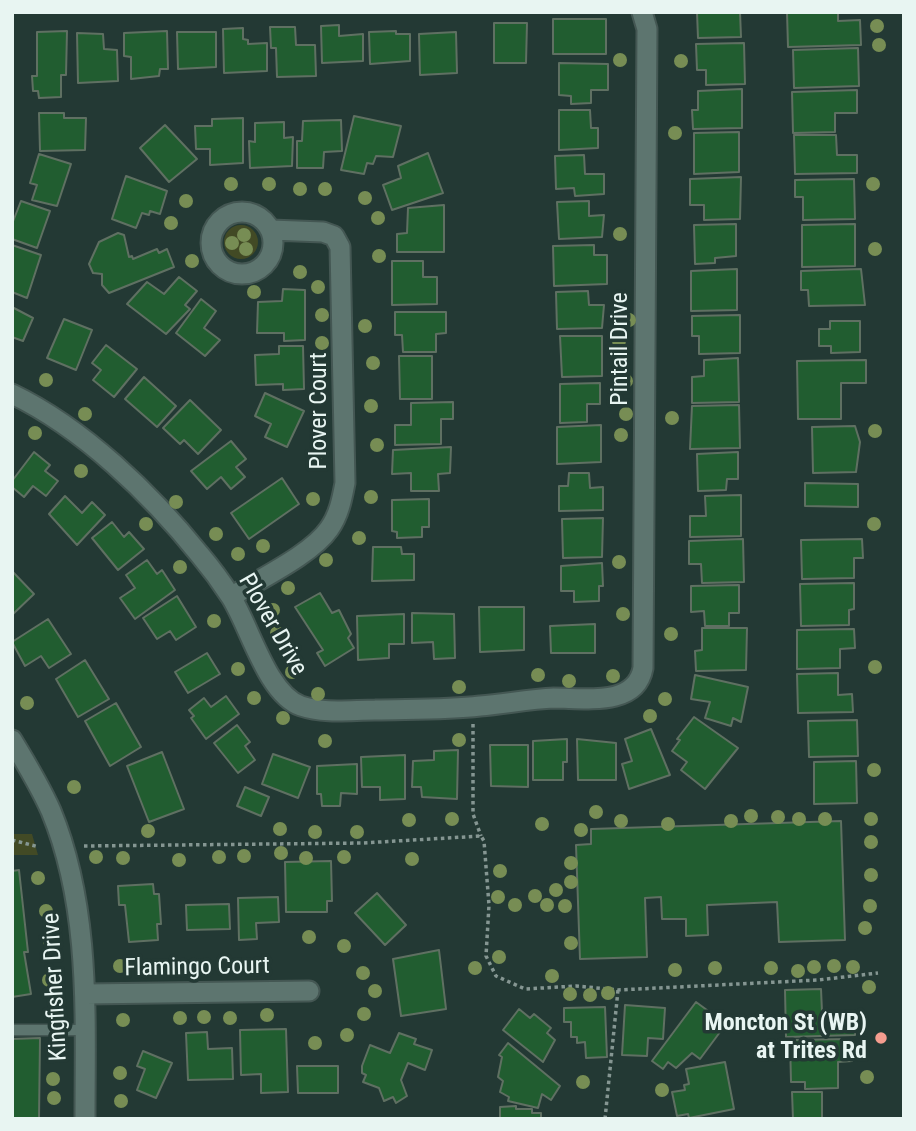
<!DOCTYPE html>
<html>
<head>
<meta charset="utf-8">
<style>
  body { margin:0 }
  #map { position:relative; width:916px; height:1131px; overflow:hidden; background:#233934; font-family:"Roboto Condensed",sans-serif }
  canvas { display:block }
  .frame { position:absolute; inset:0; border:14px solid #e8f5f2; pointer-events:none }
</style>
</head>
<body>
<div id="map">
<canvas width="916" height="1131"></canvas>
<div class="frame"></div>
</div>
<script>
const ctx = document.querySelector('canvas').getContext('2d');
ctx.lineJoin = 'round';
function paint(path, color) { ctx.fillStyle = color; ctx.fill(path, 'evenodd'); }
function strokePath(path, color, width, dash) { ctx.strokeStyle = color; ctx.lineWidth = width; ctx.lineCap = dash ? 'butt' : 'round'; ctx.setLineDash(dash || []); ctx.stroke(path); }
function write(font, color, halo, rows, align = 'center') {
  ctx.font = font + ' "Roboto Condensed",sans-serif'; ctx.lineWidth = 7; ctx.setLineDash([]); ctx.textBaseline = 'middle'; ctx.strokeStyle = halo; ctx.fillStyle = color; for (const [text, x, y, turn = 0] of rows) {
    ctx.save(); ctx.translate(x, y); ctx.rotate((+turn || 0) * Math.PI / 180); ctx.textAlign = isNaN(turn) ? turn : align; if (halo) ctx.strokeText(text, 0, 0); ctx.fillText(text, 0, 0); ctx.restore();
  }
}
paint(new Path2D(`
  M224 242a17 17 0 1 1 34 0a17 17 0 1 1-34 0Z
  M12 834H32L38 855H12Z`), '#424a25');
const building = new Path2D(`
  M697 12H740L741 37 698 38Z
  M787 12H838V21L860 20 861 45 788 47Z
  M553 19H606V54H553Z
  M494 23H527L526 63H494Z
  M339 25V36L363 34V61L322 63 321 26Z
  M270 27H295L296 45H315L316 76 277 77 276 48H271Z
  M243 28V39L248 40V44L267 43V71L224 73 223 29Z
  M67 31 66 75H61V97L39 98 38 91H33L32 76H37V32Z
  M167 31 168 69H160L159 76 131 79V57L124 56V33Z
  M396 31V34H410V61L370 64 369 32Z
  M177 32H216V67L178 69Z
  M456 32 457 73 420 75 419 34Z
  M77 33 103 34 104 49 117 50 118 81 78 83Z
  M744 43 745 84 706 85V70H697L696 44Z
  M858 48 859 86 794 88 793 50Z
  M559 63 608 64V90H591V103L571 104V96L559 95Z
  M742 89V128L693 129 692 110H698V91Z
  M857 90V113H835V132L793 133 792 92Z
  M559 110H590L591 128H598V148L559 150Z
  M39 113H64V118H86L85 150 40 151Z
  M354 116 401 126 393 157 376 156 373 164 367 163 364 174 341 170Z
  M243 118V163L210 165V149H196L195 126H212V119Z
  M341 120 342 151 324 152 323 168H297V141H302L303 121Z
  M284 122V138L293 137 292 166 250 168 249 141 255 142V123Z
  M165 125 197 159 169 182 140 148Z
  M739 132V172L694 174V133Z
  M794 135H836L837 155H857V173L795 174Z
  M428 153 443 193 392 210 383 185 401 178 398 166Z
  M39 154 71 164 57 206 32 200 37 185 30 183Z
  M584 155 585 174H604V194L575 196 574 188 556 189 555 156Z
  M126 176 167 191 160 214 150 211 149 215 142 213 136 228 112 219Z
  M741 177 740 219 704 220V205H690V179Z
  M854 179 855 219 803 220V197H795V180Z
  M21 201 50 211 37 248 12 239V224Z
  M589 201V216L604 215 602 237 559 239 557 202Z
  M444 205V252H397V234L407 233 408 208Z
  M736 224V256L715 258V263L695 264 694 225Z
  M855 224V266L802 267V225Z
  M118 233 124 235 129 257 132 256 133 259 157 249 159 253 167 249 174 267 109 293 102 285V274L93 273 89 264 99 242Z
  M12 245 41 255 27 298 12 292Z
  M594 245V255H607V284L554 286 553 246Z
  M392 261H423V277H437V304L392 305Z
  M737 269V310L691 311V271Z
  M861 269 865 305 809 306 808 290H801V271Z
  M179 277 197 291 185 305 190 309 166 334 127 304 147 282 164 294Z
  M283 289 305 290V340L284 341V333H257L258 302 282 301Z
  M588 291 589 305H604L602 328 557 329 556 292Z
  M201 299 216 311 204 328 220 340 205 356 176 333Z
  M12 307 33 318 23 341 12 337Z
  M395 312H446V333L436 334V352H403L402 335H395Z
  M740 315V353L699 354V336H692V316Z
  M64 319 92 330 76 370 47 358Z
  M830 321H860V352L831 353V346H819V329H830Z
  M560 336H602V376L562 377Z
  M106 345 137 369 114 397 93 380 101 370 92 363Z
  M279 346H303L304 389 283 390V384L256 385 255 355 279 354Z
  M399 356H432V399H400Z
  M738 358 739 402 692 403V377L704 376V360Z
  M866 360V383H841V419H798L797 361Z
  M144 377 176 406 157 427 125 399Z
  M600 383V404H587V422L560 423V384Z
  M265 393 304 411 287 447 265 437 271 424 255 416Z
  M190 400 221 430 198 454 184 440 180 444 163 428Z
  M453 402V419H441V444L395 445V425H411V403Z
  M739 405 740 448 690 449 692 406Z
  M601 425V462L557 464V427Z
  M855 426 860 442 856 472 813 473 812 427Z
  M231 441 246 459 236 467 245 477 231 489 221 477 207 489 191 471Z
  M451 447 450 473 438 474 439 491H411V473L392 474 393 450Z
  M34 452 50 465 45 471 58 481 46 496 33 486 24 497 12 487V481Z
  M738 452V479H727L726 490 698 491 697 454Z
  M569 473H589L590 488 603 487V510L559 511V486H568Z
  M282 478 299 504 249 539 231 513Z
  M805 483 858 484V507L805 506Z
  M741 495V536L690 537V516H706L705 496Z
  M65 496 82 513 92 502 105 515 77 545 49 514Z
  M429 499V527H422V537L397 538V532L392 531V500Z
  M603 518 602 557 563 558 562 519Z
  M112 522 124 537 129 532 144 549 118 570 92 538Z
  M743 539 744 582 702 583 701 564H689V541Z
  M862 539 863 558H854V578L802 579 801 540Z
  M373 547H401L402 554H414V580L372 581Z
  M147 560 157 574 162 570 175 590 135 619 120 598 135 588 126 575Z
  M602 563 603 586H599V601L574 602V591H561V566Z
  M12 571 34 594 12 615Z
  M854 583V609L849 610V625L801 626 800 584Z
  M739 585V613H729V626H705L704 611 691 612V586Z
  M320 593 332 613 339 610 351 634 348 638 354 648 325 666 317 653 323 650 295 607Z
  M177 596 196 627 176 640 170 631 157 639 143 618Z
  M479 607H524V650L480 652Z
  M412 613 454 614 455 658 434 659 433 642 412 643Z
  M404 614V644H389V658L358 660 357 616Z
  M48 619 71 654 49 668 41 656 25 666 12 642Z
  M595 624V653H551L550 626Z
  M702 628H747L746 670 696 671 695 651 702 650Z
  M854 629 855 648 840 649V668L797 669V630Z
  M207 653 220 674 188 693 175 672Z
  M85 660 109 699 78 717 56 679Z
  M838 673V695L852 694 853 712 798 713 797 674Z
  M695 675 748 687 741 722 733 718 731 726 705 718 710 702 691 699Z
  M226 696 239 714 206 739 191 718 194 716 189 710 204 698 211 707Z
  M116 703 141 747 110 766 85 721Z
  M694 717 738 748 705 789 681 770 687 762 672 751 680 740 677 739Z
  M857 720 858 756 809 757 808 721Z
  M237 725 250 742 245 746 255 760 238 773 214 743Z
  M651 729 670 775 629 789 622 764 632 761 625 739Z
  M567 739V762H563V780H533V741Z
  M577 739 616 743V780H578Z
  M490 745H528V787L491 786Z
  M458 750 457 799 422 797 421 787H412L413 761 434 760V751Z
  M162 752 184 809 149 822 127 766Z
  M273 754 310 767 298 798 262 784Z
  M405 755V799L380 800V787H362L361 757Z
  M856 761 857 803 814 804V762Z
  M357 764V794L341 793 340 806H322L321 794H317V766Z
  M245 787 269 797 261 816 237 806Z
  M841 821 845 940 779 942 777 902 707 905 708 935 686 936V919H662L661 897 645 898 647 957 580 959 576 845 591 844V829Z
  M331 861 332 901H327V912H286L285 862Z
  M19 870 28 952H24L31 994 12 997V871Z
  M153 884 154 894H159L161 924H157L158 940 129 942 125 905H119L118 886Z
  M377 893 406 925 385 945 355 913Z
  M278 897 279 922 256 923 257 939 239 940 238 898Z
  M229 904 230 929 187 930 186 905Z
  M439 950 446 1009 401 1016 393 959Z
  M821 989 822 1012H854L855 1035 786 1037 785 990Z
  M696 1002 726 1024 700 1059 692 1053 676 1068 668 1062 663 1069 652 1061Z
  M625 1005 665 1008 663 1039 648 1038 647 1056 622 1055Z
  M605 1007 607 1057 586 1058 585 1042 577 1043V1037H571V1022H564V1008Z
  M519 1009 530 1018 534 1014 551 1028 547 1033 555 1040 543 1062 503 1030Z
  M286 1029 288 1092 261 1093V1074L241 1075 240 1030Z
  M207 1032 208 1049 232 1048 233 1079 188 1080 186 1033Z
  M399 1033 416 1039 414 1044 432 1050 425 1070 408 1063 401 1080 407 1096 396 1103 393 1097 384 1101 379 1088 363 1082 366 1075 362 1073V1066L370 1045 390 1053Z
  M40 1038 39 1119H12V1039Z
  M851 1039 852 1061 838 1062V1088L805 1089V1082H791L790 1040Z
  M508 1043 560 1086 551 1100 542 1094 538 1108 508 1101 509 1097 500 1092 503 1081 498 1077 502 1057 499 1055Z
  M143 1051 172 1063 156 1098 137 1090 145 1069 137 1066Z
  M725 1062 734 1109 689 1118 688 1114 677 1116 672 1092 685 1090 684 1085 689 1084 686 1069Z
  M297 1066H338V1093H298Z
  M792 1092H822V1118L851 1119H793Z
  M516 1106V1109H532V1113H541V1119H500V1107Z`);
paint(building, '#215d30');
strokePath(building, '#5f7062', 2);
const lane = new Path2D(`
  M12 1030H85`);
const street = new Path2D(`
  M211 243a31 31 0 1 1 62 0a31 31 0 1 1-62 0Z
  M12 394C83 428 151 494 200 555 211 568 222 583 231 597 250 627 267 694 301 706 325 714 351 710 375 710 410 709 446 710 480 706 505 704 529 699 554 698 585 698 636 707 643 668L647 29 642 12
  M231 597C259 579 311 555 329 529 339 515 342 499 345 483L340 247 334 236 323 232 271 230
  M12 740C26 763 40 786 51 811 91 908 85 1016 85 1119
  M86 994 309 991`);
strokePath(lane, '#445753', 13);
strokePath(street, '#445753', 23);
strokePath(new Path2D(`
  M473 724V814L481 836
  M12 840 39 847
  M84 846 363 843 481 836 484 841 489 905 486 956 496 976 525 989 576 986 618 990 818 980 878 973
  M605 1119 618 990`), '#859692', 3.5, [3.5, 3.5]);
strokePath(lane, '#5d756f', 10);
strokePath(street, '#5d756f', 19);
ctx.fillStyle = '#778d54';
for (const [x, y] of [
  [877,26],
  [879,45],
  [620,60],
  [681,61],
  [675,133],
  [231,184],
  [269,184],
  [873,184],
  [300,189],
  [325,189],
  [365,198],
  [186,201],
  [378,218],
  [171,223],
  [620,234],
  [244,235],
  [232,243],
  [246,249],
  [875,249],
  [379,256],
  [192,261],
  [300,272],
  [318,287],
  [254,292],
  [322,315],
  [629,320],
  [365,326],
  [619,341],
  [322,343],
  [373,363],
  [46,380],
  [626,381],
  [318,384],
  [371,406],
  [85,414],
  [626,414],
  [672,418],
  [875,431],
  [35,433],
  [621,435],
  [377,445],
  [315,458],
  [81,471],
  [371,497],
  [313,499],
  [176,502],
  [146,524],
  [874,524],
  [216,534],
  [359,538],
  [263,546],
  [238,554],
  [326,560],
  [619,562],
  [180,567],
  [288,588],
  [273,610],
  [623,614],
  [214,621],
  [277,633],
  [671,634],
  [875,667],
  [238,669],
  [292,672],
  [538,675],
  [613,676],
  [569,681],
  [459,687],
  [318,694],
  [254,698],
  [665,699],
  [27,703],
  [650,716],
  [283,718],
  [459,740],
  [325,741],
  [874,770],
  [74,787],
  [596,812],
  [751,816],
  [778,817],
  [452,819],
  [799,819],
  [825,819],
  [871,819],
  [409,820],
  [621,821],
  [731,821],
  [542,824],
  [668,824],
  [280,829],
  [581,830],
  [148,831],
  [315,832],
  [357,832],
  [871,842],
  [281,853],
  [244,856],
  [96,857],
  [219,857],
  [344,857],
  [123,858],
  [306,858],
  [412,859],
  [179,860],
  [571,863],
  [500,871],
  [871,875],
  [38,878],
  [571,882],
  [556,890],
  [535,896],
  [498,897],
  [515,905],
  [547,905],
  [565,906],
  [870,906],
  [46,911],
  [865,928],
  [309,937],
  [50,941],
  [571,943],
  [344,946],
  [499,957],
  [120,966],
  [834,966],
  [814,967],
  [853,967],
  [199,968],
  [475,968],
  [715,968],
  [771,968],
  [174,970],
  [675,970],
  [798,971],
  [363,973],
  [552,976],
  [49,980],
  [869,987],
  [375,991],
  [608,993],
  [570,994],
  [590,995],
  [364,1014],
  [267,1015],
  [55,1017],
  [204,1017],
  [180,1018],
  [230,1018],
  [123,1020],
  [347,1035],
  [315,1043],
  [55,1053],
  [120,1073],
  [867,1077],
  [53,1079],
  [583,1082],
  [662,1090],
  [54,1098],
  [121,1101]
]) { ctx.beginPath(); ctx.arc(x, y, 7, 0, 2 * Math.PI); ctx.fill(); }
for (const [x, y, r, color] of [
  [881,1038,7,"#f59d8f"]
]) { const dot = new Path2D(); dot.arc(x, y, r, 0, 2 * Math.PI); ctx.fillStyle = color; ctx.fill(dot); strokePath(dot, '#233934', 2.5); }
write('24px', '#e8f5f2', '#233934', [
  ["Pintail Drive",621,349,-90],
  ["Plover Court",320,411,-90],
  ["Plover Drive",272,625,60],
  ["Flamingo Court",197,968,-1],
  ["Kingfisher Drive",56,987,-93]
]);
write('bold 24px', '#e8f5f2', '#233934', [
  ["Moncton St (WB)",867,1024],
  ["at Trites Rd",867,1052]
], 'right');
</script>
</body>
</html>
